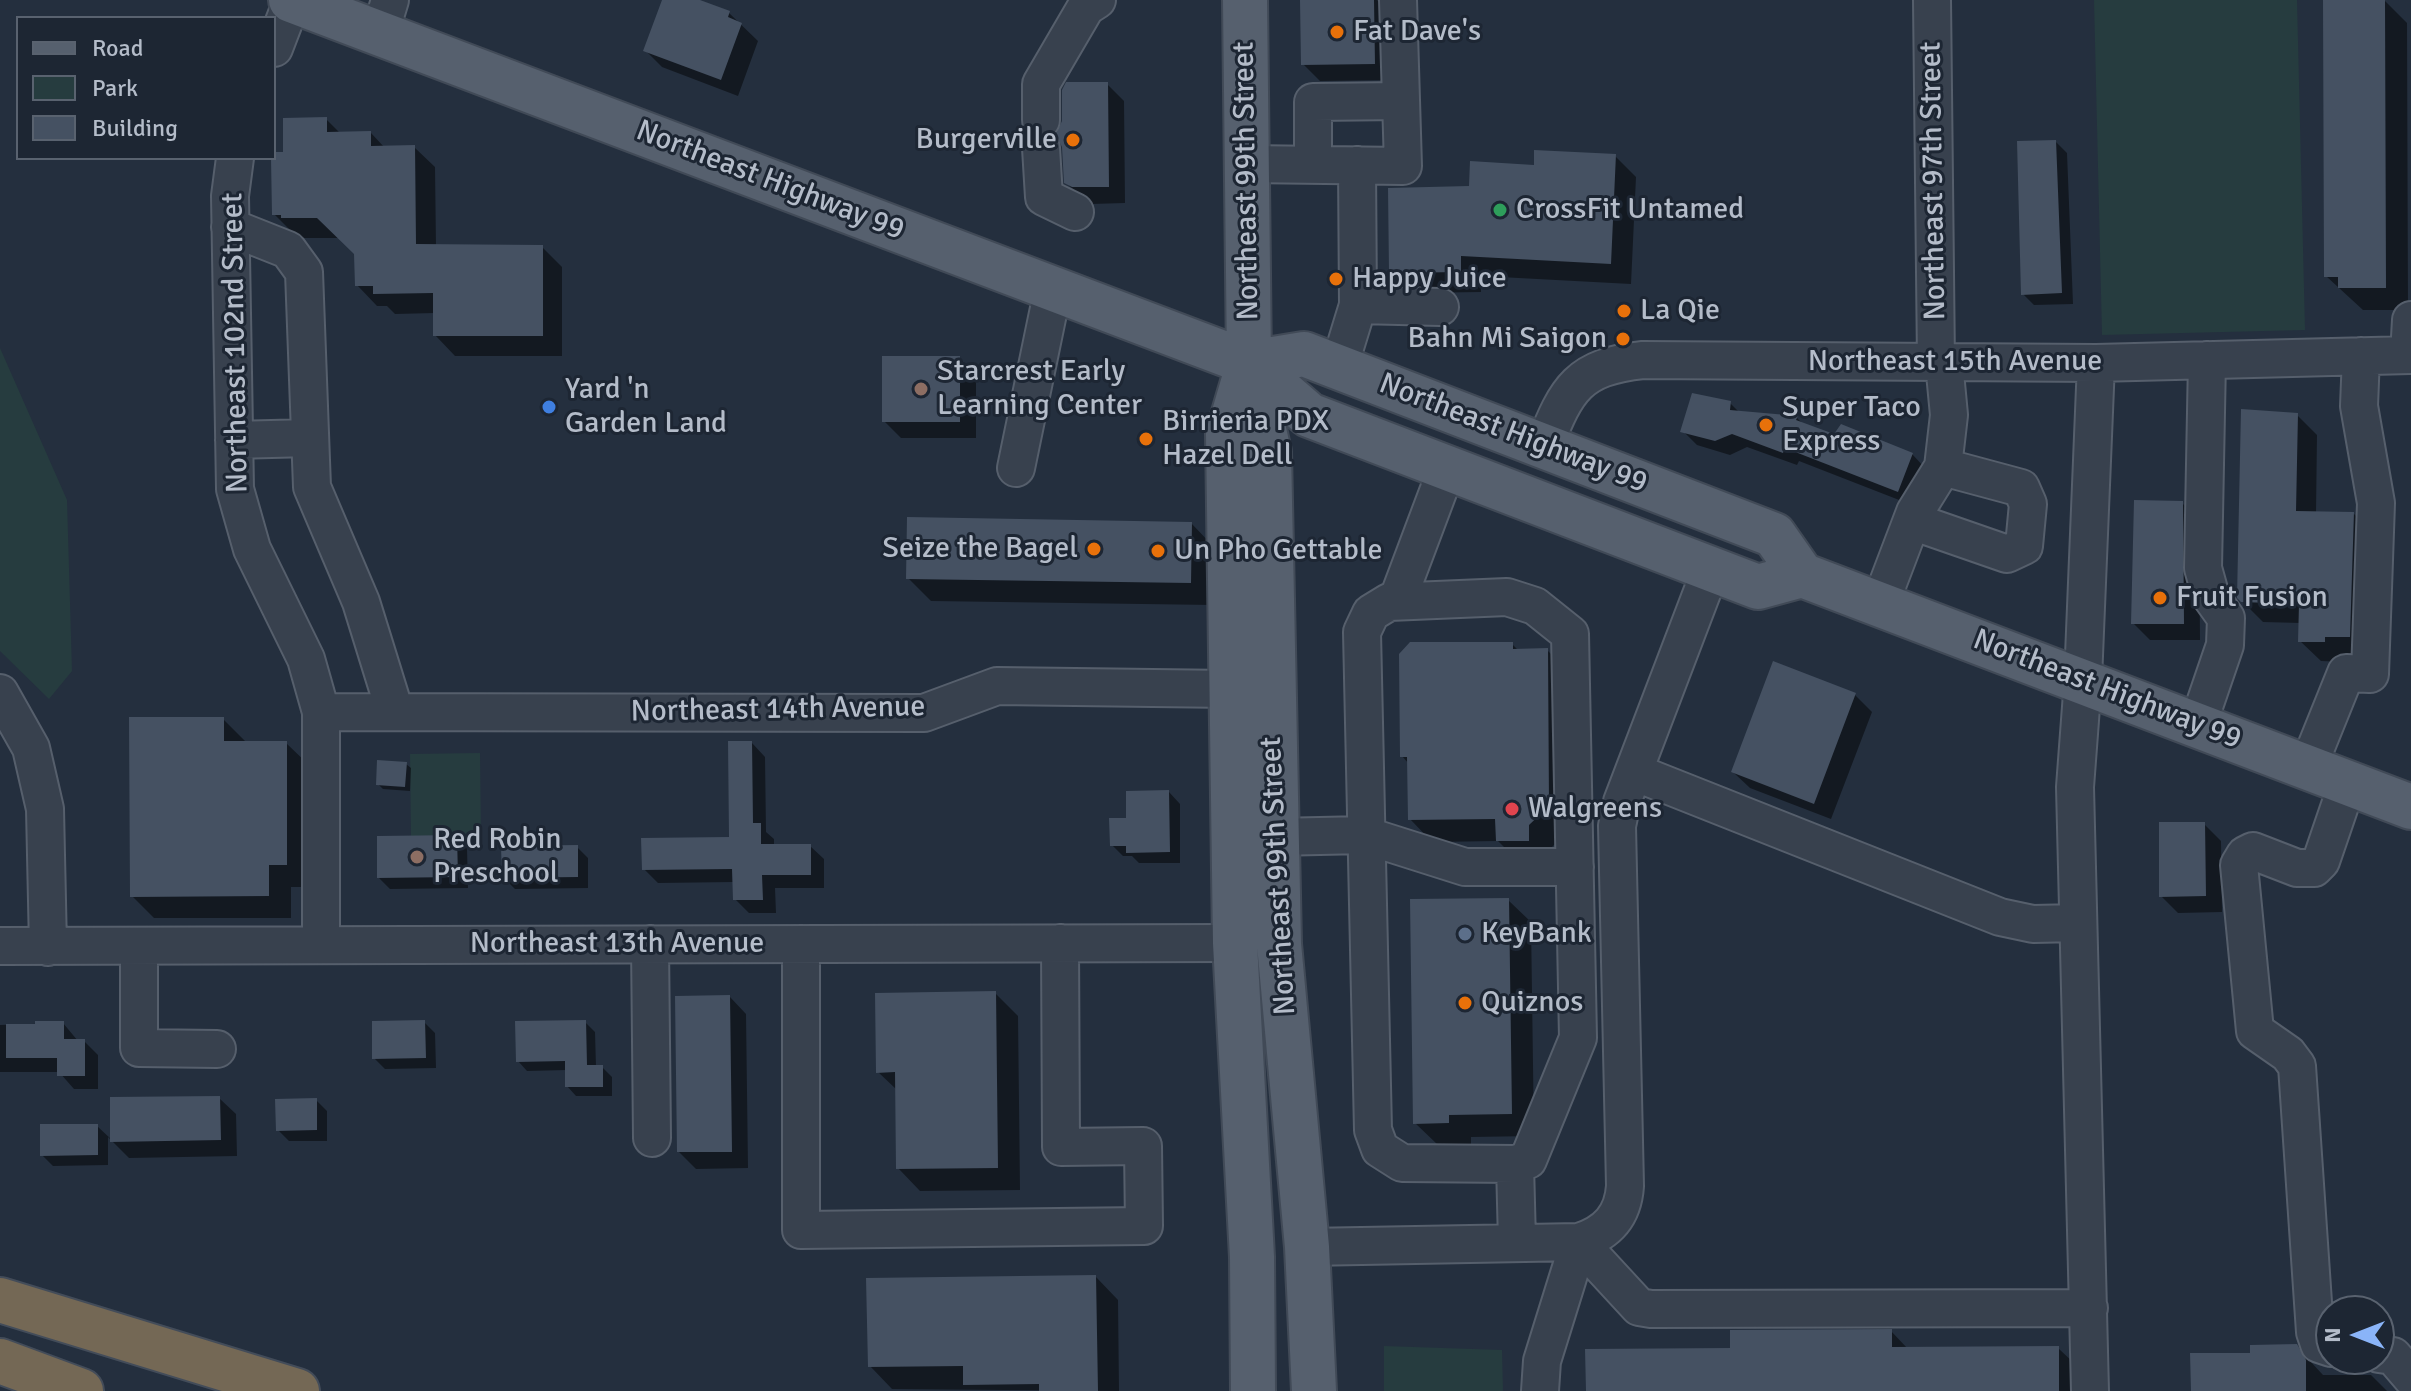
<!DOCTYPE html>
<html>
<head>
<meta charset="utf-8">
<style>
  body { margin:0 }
  #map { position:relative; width:2411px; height:1391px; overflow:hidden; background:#242f3e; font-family:Signika,sans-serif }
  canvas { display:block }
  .legend { position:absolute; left:16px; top:16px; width:260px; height:144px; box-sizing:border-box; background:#1d2633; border:2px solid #59626f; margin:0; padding:10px 14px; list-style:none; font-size:24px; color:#b4bcc9 }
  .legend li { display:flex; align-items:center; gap:16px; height:40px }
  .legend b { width:40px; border:2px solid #59626f }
  .north { position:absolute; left:2315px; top:1295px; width:80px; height:80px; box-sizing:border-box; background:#1d2633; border:2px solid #59626f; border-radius:50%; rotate:270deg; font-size:22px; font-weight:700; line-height:32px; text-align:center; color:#b4bcc9 }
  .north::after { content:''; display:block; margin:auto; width:28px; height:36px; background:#8ab4f8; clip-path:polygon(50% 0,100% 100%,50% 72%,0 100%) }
</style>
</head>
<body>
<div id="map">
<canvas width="2411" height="1391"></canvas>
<ul class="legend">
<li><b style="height:10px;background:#56606e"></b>Road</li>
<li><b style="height:22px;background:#263c3f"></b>Park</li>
<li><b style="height:22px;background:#455162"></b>Building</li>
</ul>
<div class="north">N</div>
</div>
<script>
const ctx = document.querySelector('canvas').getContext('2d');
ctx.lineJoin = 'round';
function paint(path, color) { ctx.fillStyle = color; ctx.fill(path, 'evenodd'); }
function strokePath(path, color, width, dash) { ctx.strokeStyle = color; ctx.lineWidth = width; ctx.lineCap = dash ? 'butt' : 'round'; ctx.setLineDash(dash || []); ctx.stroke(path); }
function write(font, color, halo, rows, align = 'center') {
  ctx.font = font + ' Signika,sans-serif'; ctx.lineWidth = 6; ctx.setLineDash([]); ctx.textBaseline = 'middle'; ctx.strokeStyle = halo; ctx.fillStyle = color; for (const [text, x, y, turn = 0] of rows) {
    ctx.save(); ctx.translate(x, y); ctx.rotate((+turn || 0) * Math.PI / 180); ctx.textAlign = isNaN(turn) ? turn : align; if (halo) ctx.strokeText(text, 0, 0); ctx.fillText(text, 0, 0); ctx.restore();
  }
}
paint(new Path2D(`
  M2094 0H2297L2305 330 2102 335Z
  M0 348 67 500 72 671 49 699 0 651Z
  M480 753 481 835 411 836 410 754Z
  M1384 1346 1502 1350 1503 1391H1384Z`), '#263c3f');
paint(new Path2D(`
  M664 0H695L729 13 758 41 738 96 662 67 645 50Z
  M1303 0H1377L1390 12 1391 80 1320 81 1303 64Z
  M2384 0 2407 23 2408 310H2363L2326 276Z
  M1107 84 1124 101 1125 203 1091 204 1066 183Z
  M326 119 341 134 371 133 385 148 414 147 435 167 436 247H542L562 267V356H455L435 335V313L395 314 387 306H377L357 285 356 254 340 238H304L294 234 274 214 285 154Z
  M2056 142 2067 153 2073 304 2034 305 2023 294Z
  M1615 156 1636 177 1631 284 1481 276V292L1412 293 1391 272 1471 188 1536 167Z
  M959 358 976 375V438H901L884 421Z
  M1730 403 1740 413 1797 418 1804 425 1834 436 1912 454 1926 469 1912 505 1799 461 1797 465 1747 447 1730 455 1697 445 1683 431Z
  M2297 415 2317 435 2316 513 2354 514 2374 534 2370 657 2345 662 2321 661 2300 641 2301 623 2263 622 2242 601Z
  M2182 503 2199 520 2200 640H2150L2133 623Z
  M1191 523 1213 546V605L931 601 908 578Z
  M1512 644 1519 651 1547 650 1570 673 1571 828 1551 848V863H1520L1498 841 1432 842 1410 819 1409 764 1402 756Z
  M1855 695 1872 712 1831 819 1750 788 1733 772Z
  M223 719 245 741 286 743 309 765V887H291V918H154L132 896Z
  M752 743 765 757 766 832 774 839V846H810L824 859V888H775L776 913H749L735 899 734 882 658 883 644 869 731 839Z
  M406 764 411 768 410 791 383 789 378 784Z
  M1169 792 1180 804V863H1139L1132 856H1123L1112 845 1128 820Z
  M2204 824 2221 841 2222 912 2178 913 2161 896Z
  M456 837 467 848 468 888 390 889 379 878Z
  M577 847 588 858V888L515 889 504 878Z
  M1508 900 1531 922 1534 1136 1471 1137V1145H1438L1415 1123Z
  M995 993 1018 1016 1020 1190 920 1191 898 1168 897 1090 878 1072Z
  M730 997 746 1014 748 1168 696 1169 679 1152Z
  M424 1022 435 1033 436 1068 385 1069 374 1058Z
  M585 1022 595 1032 596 1067H602L612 1077V1096H576L567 1086V1070L527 1071 518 1061Z
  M63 1023 78 1041H84L98 1055V1089H74L59 1072H0V1025Z
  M219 1098 236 1114 237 1156 129 1158 108 1137V1165L53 1166 42 1155 97 1126 112 1140Z
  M316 1100 327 1111V1141H289L278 1130Z
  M1096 1277 1118 1300 1119 1391 892 1389 870 1366Z
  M1891 1331 1908 1349 2058 1348 2075 1364V1391H1588L1732 1350Z
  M2296 1346 2323 1375H2371L2387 1391H2193L2252 1355Z`), '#0007');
paint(new Path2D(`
  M662 0H700L730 11 728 17 742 23 721 80 643 51Z
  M1300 0H1374L1375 64 1301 65Z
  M2323 0H2385L2386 288H2338V277H2324Z
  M1066 82H1108L1109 187H1072L1064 183 1062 147 1056 134 1062 121V90Z
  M327 117V132L371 131V146L415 145 416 244 543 245V336H433V293L373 294V286H355L354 254 317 218H281V215H272L271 158 274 152H283V118Z
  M2056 140 2062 293 2021 295 2017 141Z
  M1534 150 1616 154 1611 264 1461 256V272L1389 273 1388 188 1469 186 1470 161 1534 165Z
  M882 356H960V422H882Z
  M1692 393 1731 401 1730 410 1798 416 1796 420 1834 434 1841 424 1913 453 1898 492 1785 448 1783 453 1732 434 1715 441 1680 432Z
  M2241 409 2298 413 2296 511 2354 512 2350 637H2325V642H2298L2299 604 2241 602 2237 598Z
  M2134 500 2183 501 2184 624H2131Z
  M907 517 1192 522 1191 583 906 579Z
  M1410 642H1513V649L1548 648 1549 806 1529 825V841H1496L1495 819 1408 820 1407 757H1400L1399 654Z
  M1773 661 1856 693 1814 804 1731 772Z
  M129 717H224V741H287V865H269V896L130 897Z
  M728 741H752L753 823H761V844H811V875H762L763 900H733L732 869 642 870 641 838 729 837Z
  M377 760 407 762 405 787 376 785Z
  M1169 790 1170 852 1126 853V846H1110L1109 818H1126V791Z
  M2159 822H2205L2206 896 2159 897Z
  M457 835 458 877 377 878V836Z
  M578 845V877L502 878 501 846Z
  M1509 898 1512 1114 1449 1115V1123L1413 1124 1410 899Z
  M996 991 998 1168 896 1169 895 1072 876 1073 875 993Z
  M730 995 732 1152H677L675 996Z
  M425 1020 426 1058 372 1059V1021Z
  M586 1020 587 1065H603V1087H565V1061L516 1062 515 1021Z
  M35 1021H64V1039H85V1076H57V1058H6V1024H35Z
  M220 1096 221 1140 110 1142V1097Z
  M317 1098V1130L276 1131 275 1099Z
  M40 1124H98V1155L40 1156Z
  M1096 1275 1098 1391H1039V1384L963 1385V1366L868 1367 866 1278Z
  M1892 1329V1347L2059 1346V1391H1586L1585 1349 1730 1348V1330Z
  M2297 1344 2306 1360V1391H2191L2190 1353H2250V1345Z`), '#455162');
const minor = new Path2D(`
  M380 33 390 0
  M274 48 292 1
  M1041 120V84L1086 7 1097 0
  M1041 148 1044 197 1075 212
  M235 158 230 196 235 489 252 549 306 659 321 712V944
  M1247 164 1403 166 1398 0
  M1313 165V102L1401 101
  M230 227 288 250 304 272 312 487 361 602 395 712
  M1358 305 1440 307
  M2409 355 2411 320
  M1339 367 1358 305 1357 165
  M234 440 309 438
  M1544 446C1567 388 1578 367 1643 360L2096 363 2411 355
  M1016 468 1053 289
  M1912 521 2007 554 2024 546 2028 504 2021 488 1943 467
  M1507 597 1535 606 1570 634 1578 1038 1528 1160 1515 1164 1402 1163 1380 1149 1373 1130 1362 632 1371 613 1389 602Z
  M1397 601 1447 468
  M1880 604 1915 512 1943 467 1949 415 1945 373 1936 362 1932 0
  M0 693 31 748 45 809 48 947
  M321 712 924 713 997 686 1231 689
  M2198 724 2225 645 2226 618 2211 597 2203 568 2207 360
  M2308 767 2346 673 2370 674 2376 503 2359 406 2361 356
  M1634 772 2000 917 2033 924 2078 923
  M1275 837 1364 835 1465 867H1575
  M650 944 652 1138
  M801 944V1230L1144 1226 1143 1146 1061 1147 1060 943
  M0 946 1235 943
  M139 946V1048L217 1049
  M1515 1164 1517 1242
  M1579 1242 1639 1307 1651 1309 2089 1308
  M1307 1247 1579 1242C1607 1233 1623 1216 1625 1186L1617 826 1622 802 1711 569
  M2331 1348 2319 1344 2315 1332 2297 1066 2288 1054 2255 1031 2239 865 2245 855 2253 851 2297 868H2314L2321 861 2348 782
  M2379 1354 2393 1356 2411 1377
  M1540 1391 1542 1361 1579 1242
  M2090 1391 2075 787 2083 680 2096 363`);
const major = new Path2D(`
  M291 0 1249 363 1309 415 1711 569 1758 587 1802 575
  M1245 0 1249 363 1269 452 1279 944 1307 1247 1314 1391
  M1249 363 1304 354 1774 535 1802 575 2411 807
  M1247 369 1228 434 1235 943 1252 1257 1253 1391`);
const highway = new Path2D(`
  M0 1300 297 1391
  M0 1361 81 1391`);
strokePath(minor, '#565f6c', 40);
strokePath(major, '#414a57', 48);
strokePath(highway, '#434c59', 48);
strokePath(minor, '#38414e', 36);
strokePath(major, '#56606e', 44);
strokePath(highway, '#746855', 44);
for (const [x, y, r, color] of [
  [1337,32,8,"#e8710a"],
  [1073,140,8,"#e8710a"],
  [1500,210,8,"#2e9e5b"],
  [1336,279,8,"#e8710a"],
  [1624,311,8,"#e8710a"],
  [1623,339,8,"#e8710a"],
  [921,389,8,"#8d6e63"],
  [549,407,8,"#3f7fe0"],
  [1766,425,8,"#e8710a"],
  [1146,439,8,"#e8710a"],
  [1094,549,8,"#e8710a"],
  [1158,551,8,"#e8710a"],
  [2160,598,8,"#e8710a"],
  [1512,809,8,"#e0444e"],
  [417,857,8,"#8d6e63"],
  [1465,934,8,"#5c6f8a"],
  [1465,1003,8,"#e8710a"]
]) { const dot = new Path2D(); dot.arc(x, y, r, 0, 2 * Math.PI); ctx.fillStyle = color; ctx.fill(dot); strokePath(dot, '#1d2633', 3); }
write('30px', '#b4bcc9', '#1d2633', [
  ["Fat Dave's",1353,32],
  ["Burgerville",1057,140,"right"],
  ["CrossFit Untamed",1516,210],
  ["Happy Juice",1352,279],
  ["La Qie",1640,311],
  ["Bahn Mi Saigon",1607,339,"right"],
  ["Starcrest Early",937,372],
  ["Learning Center",937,406],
  ["Yard 'n",565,390],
  ["Garden Land",565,424],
  ["Super Taco",1782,408],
  ["Express",1782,442],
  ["Birrieria PDX",1162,422],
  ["Hazel Dell",1162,456],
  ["Seize the Bagel",1078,549,"right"],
  ["Un Pho Gettable",1174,551],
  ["Fruit Fusion",2176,598],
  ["Walgreens",1528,809],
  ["Red Robin",433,840],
  ["Preschool",433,874],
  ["KeyBank",1481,934],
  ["Quiznos",1481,1003]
], 'left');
write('30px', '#b4bcc9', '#1d2633', [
  ["Northeast Highway 99",770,181,21],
  ["Northeast 99th Street",1247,181,-91],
  ["Northeast 97th Street",1934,181,-91],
  ["Northeast 102nd Street",236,343,-91],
  ["Northeast 15th Avenue",1955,362],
  ["Northeast Highway 99",1513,434,21],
  ["Northeast Highway 99",2107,690,21],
  ["Northeast 14th Avenue",778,710,-1],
  ["Northeast 99th Street",1279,876,-93],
  ["Northeast 13th Avenue",617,944]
]);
</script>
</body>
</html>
